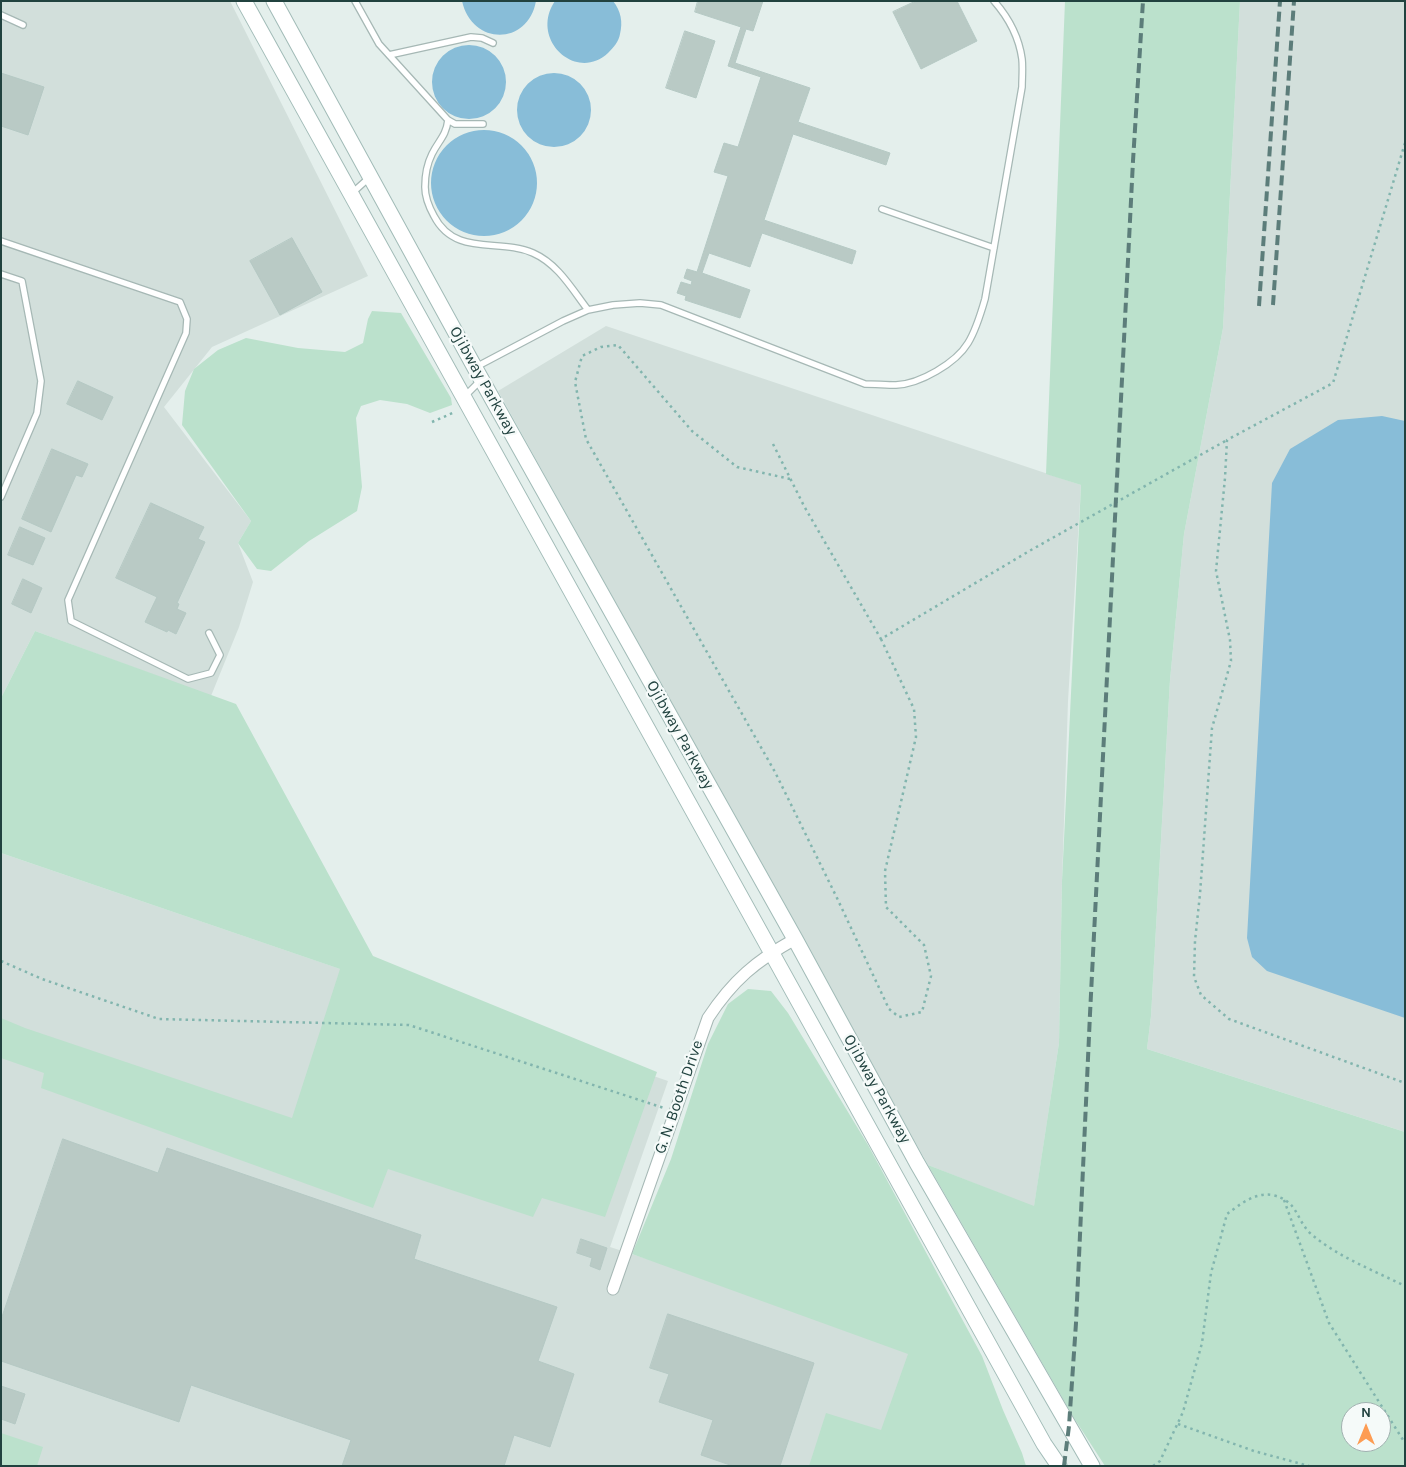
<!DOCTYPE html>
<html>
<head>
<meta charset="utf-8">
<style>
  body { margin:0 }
  #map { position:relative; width:1406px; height:1467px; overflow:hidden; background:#e4efec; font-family:Karla,sans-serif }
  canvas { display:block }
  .frame { position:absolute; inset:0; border:2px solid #21423f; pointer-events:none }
  .north { position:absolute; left:1341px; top:1402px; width:50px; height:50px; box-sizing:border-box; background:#f5faf9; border:1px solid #a0b0af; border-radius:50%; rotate:0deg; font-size:14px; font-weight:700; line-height:20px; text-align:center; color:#21423f }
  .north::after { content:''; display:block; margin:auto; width:18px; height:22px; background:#fd9c53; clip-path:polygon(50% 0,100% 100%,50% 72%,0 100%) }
</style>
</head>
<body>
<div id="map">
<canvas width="1406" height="1467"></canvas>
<div class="frame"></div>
<div class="north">N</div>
</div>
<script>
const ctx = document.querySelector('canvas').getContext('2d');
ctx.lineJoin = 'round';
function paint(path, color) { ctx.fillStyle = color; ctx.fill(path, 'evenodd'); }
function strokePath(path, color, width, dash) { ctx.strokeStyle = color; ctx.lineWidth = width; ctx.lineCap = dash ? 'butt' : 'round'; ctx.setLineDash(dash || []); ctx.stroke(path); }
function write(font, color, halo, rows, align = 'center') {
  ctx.font = font + ' Karla,sans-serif'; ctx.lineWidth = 4.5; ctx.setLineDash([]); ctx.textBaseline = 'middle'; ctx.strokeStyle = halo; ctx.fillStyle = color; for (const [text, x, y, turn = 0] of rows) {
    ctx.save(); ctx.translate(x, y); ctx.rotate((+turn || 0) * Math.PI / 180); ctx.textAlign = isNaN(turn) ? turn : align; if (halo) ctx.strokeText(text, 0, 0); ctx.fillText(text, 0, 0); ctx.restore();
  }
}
paint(new Path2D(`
  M1 1H230L368 276 212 347 164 407 251 521 238 543 253 582 239 627 211 696 35 631 1 698Z
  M1240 1H1405V1132L1147 1049 1151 1016 1170 680 1184 534 1223 328Z
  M606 326 1081 485 1068 701 1062 881 1059 1043 1034 1207 928 1165 498 391Z
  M1 853 668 1081 610 1247 944 1355 1004 1466H1Z`), '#d2dfdb');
paint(new Path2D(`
  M1065 1H1240L1223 328 1184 534 1170 680 1151 1016 1147 1049 1405 1132V1466H1105L1074 1418 928 1165 1034 1206 1059 1043 1062 881 1081 485 1046 474ZM1351 1412H1381V1442H1351Z
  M372 311 401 313 451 398 452 405 430 413 407 404 380 400 361 406 356 418 362 487 357 511 309 541 271 571 257 569 238 543 251 521 182 425 185 391 194 369 218 350 246 338 298 348 345 352 363 343 368 319Z
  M35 631 236 704 373 956 657 1072 605 1217 542 1198 533 1217 388 1169 373 1208 41 1088 44 1073 1 1058V1018L25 1028 292 1118 340 969 1 853V698Z
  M748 989 771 991 788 1013 868 1145 982 1356 1003 1410 1022 1453 1026 1466H809L826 1413 881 1430 908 1354 632 1254 671 1159 708 1044 728 1004Z
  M1 1433 43 1447 37 1466H1Z`), '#bbe1cc');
paint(new Path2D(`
  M462 1H536C528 46 472 46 462 1Z
  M555 1H613C621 11 623 22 620 34 619 41 614 47 608 53 576 83 529 39 555 1Z
  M432 82a37 37 0 1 1 74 0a37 37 0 1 1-74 0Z
  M517 110a37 37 0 1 1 74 0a37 37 0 1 1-74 0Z
  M431 183a53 53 0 1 1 106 0a53 53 0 1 1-106 0Z
  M1382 416 1405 421V1018L1267 971 1252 957 1247 938 1272 483 1290 449 1338 420Z`), '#88bdd8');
const building = new Path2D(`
  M698 1H763L753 31 746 29 735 63 810 88 798 122 890 153 886 165 793 134 764 220 856 251 852 264 762 233 750 267 709 253 702 273 750 290 740 318 685 300 686 296 677 293 681 282 691 285 692 281 684 278 687 269 697 272 728 176 714 172 724 143 738 147 761 77 728 66 741 27 695 12Z
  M916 1H957L977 41 921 69 893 12Z
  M685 31 715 41 696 98 666 88Z
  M1 73 44 87 28 135 1 126Z
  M292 238 322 292 280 315 250 261Z
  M78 381 113 397 102 420 67 404Z
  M52 449 88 464 82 477 76 475 51 532 22 519Z
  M151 503 204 527 198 539 205 542 177 603 179 604 177 609 186 613 176 634 168 630 167 632 145 622 157 597 116 578Z
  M20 527 45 538 33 565 8 555Z
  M23 579 42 588 31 613 12 604Z
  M63 1139 158 1173 167 1148 421 1235 414 1259 557 1307 538 1361 574 1374 550 1447 514 1435 504 1466H342L351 1440 191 1385 179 1422 1 1361V1320Z
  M581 1239 607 1248 600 1270 590 1266 592 1258 577 1253Z
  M668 1314 814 1363 780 1466H733L701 1455 713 1420 659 1402 669 1374 650 1368Z
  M1 1386 25 1394 15 1424 1 1419Z`);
paint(building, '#b9cac5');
strokePath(building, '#b5c9c4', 1);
const service = new Path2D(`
  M355 1 379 44 448 120 455 124H483
  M1 15 23 25
  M389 55 471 37 482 38 493 43
  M448 120C446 136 439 140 432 154 427 164 425 176 425 187 425 198 429 207 434 216 455 257 499 238 533 253 558 264 572 289 588 310
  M351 194 370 177
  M882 209 994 248
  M1 241 180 302 187 319 186 333 68 600 71 621 188 679 211 673 220 655 209 633
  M1 274 22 281 41 381 37 413 1 497
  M476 367 563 321 588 310 613 305 640 303 661 305 865 384C875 384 886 385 896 385 920 384 956 363 968 343 976 330 981 313 985 299L1022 87C1022 78 1023 68 1022 59 1019 37 1008 17 994 1
  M465 396 480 381`);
const minor = new Path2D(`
  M613 1289 708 1018C733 980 756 961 795 939`);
const secondary = new Path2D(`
  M244 1 1044 1444 1059 1466
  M274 1 475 368 795 939 917 1163 1092 1466`);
strokePath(service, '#a6b8b5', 8);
strokePath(minor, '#a6b8b5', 13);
strokePath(secondary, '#a1bbb7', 17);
strokePath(new Path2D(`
  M1405 143 1333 383 1227 440 1225 478 1216 571 1230 640 1231 661 1212 728 1200 894 1195 941 1194 977 1201 995 1229 1019 1405 1083
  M432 422 455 412
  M773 444 804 506 881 639 1031 550 1227 440
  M790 479 737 467 692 431 618 345 601 347 582 356 575 382 586 439 775 772 837 898 889 1009 899 1017 922 1012 931 976 924 945 886 907 885 871 916 737 914 709 881 639
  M1 961 42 979 159 1019 409 1025 664 1108
  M1284 1200 1329 1323 1405 1443
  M1178 1424 1254 1451 1309 1466
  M1153 1466 1160 1461 1183 1412 1202 1343 1211 1273 1227 1214C1239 1205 1255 1192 1272 1195 1299 1201 1295 1219 1311 1234 1338 1257 1373 1270 1405 1286`), '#82b5ae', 2.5, [2.5, 4]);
strokePath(service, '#fff', 5.5);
strokePath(minor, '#fff', 11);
strokePath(secondary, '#fff', 15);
strokePath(new Path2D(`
  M1273 305 1294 1
  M1259 306 1280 1
  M1064 1466 1069 1426 1076 1323 1090 1014 1133 161 1143 1`), '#5c7d7a', 4, [10, 5]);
write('16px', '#21423f', '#f5faf9', [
  ["Ojibway Parkway",483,381,61],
  ["Ojibway Parkway",680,735,61],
  ["Ojibway Parkway",877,1089,61],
  ["G. N. Booth Drive",679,1097,-71]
]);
</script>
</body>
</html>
